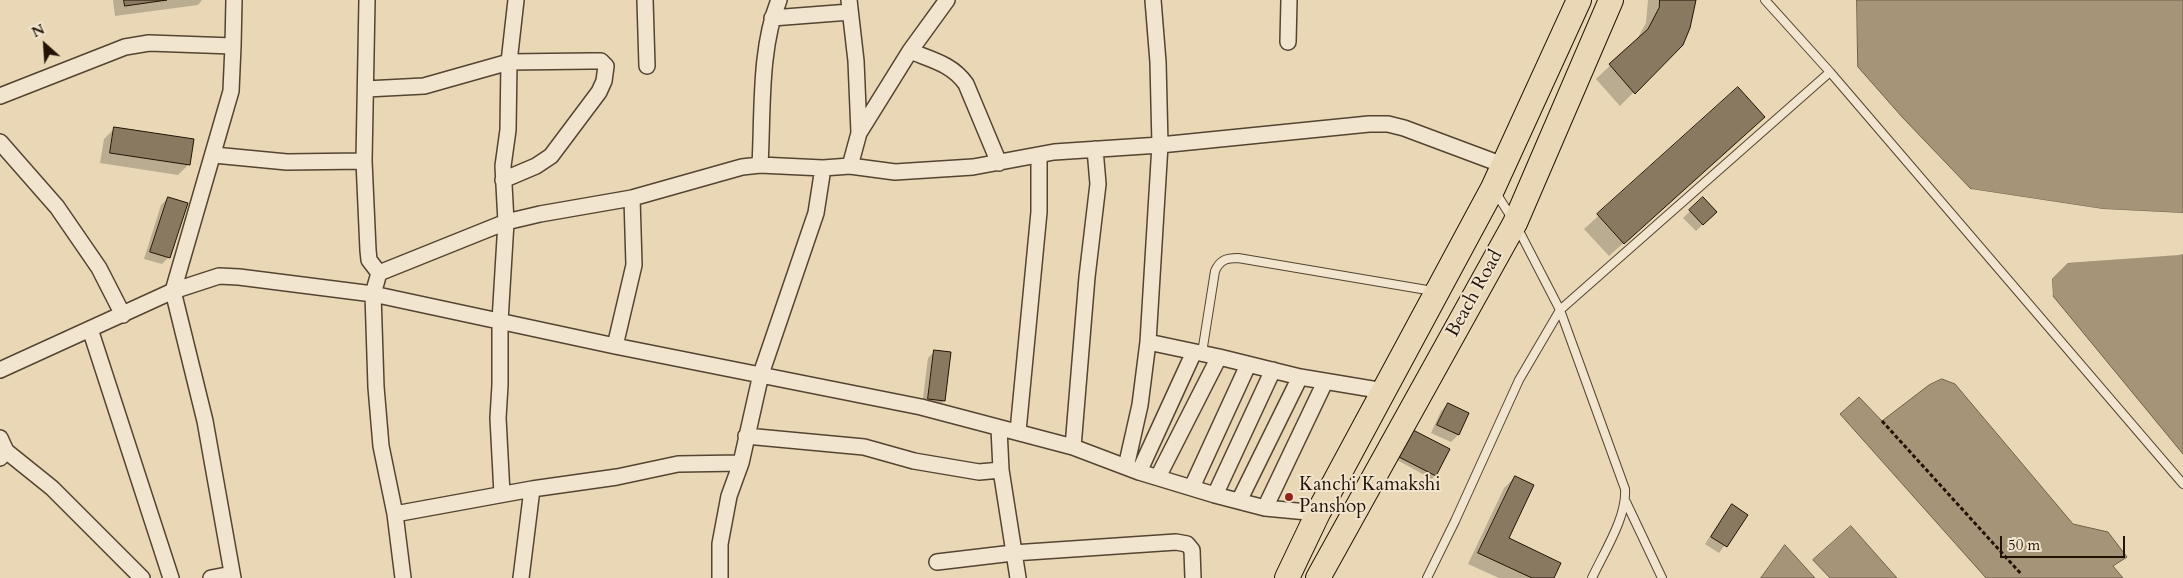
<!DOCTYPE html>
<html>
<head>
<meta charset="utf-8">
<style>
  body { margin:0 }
  #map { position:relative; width:2183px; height:578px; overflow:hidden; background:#e9d7b5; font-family:Cardo,serif }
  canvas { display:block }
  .north { position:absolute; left:20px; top:20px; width:50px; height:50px; -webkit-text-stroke:4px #f1e5cf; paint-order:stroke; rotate:334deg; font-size:14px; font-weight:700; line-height:20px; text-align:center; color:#231305 }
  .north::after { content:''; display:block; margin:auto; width:18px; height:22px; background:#231305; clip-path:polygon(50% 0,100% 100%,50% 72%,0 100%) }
  .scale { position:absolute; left:2000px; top:536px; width:125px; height:22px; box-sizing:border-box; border:2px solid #231305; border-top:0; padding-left:6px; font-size:15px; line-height:18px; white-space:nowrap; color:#231305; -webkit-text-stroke:4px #f1e5cf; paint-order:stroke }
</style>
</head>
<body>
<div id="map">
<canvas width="2183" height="578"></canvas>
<div class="north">N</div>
<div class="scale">50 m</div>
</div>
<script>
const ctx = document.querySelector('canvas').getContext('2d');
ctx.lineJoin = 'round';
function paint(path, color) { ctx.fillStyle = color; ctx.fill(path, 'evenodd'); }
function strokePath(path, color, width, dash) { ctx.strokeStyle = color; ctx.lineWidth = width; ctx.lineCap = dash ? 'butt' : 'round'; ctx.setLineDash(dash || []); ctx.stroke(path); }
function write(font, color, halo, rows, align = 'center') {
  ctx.font = font + ' Cardo,serif'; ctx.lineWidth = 4; ctx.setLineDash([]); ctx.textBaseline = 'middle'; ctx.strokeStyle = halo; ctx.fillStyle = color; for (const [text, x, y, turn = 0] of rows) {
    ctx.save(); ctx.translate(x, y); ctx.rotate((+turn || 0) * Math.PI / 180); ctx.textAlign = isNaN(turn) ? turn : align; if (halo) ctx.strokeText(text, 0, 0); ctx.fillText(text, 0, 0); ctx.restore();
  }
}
const water = new Path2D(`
  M1857 0H2183V213L2103 209 1971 189 1903 118 1858 67Z
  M2183 254V454L2053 296 2052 279 2068 263Z
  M1942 379 1955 384 2073 524 2108 532 2127 557 2113 566 2123 578H1986L1840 414 1859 397 1882 421 1929 385Z
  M1851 526 1897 578H1830L1813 560Z
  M1785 545 1815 578H1761Z`);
paint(water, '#a69479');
strokePath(water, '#72604b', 1);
paint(new Path2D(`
  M1971 189 2103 209 2183 213V215L2102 211 2019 200 1973 192Z
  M2183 252V254L2179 255 2068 263 2052 279 2053 296 2050 293V277L2068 260Z`), '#e9d7b5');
paint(new Path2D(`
  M113 0H202L198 5 115 16Z
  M1648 0H1694L1682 44 1620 106 1596 79 1636 41 1646 23Z
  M1738 89 1750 130 1609 256 1584 229Z
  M115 128 189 164 178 175 100 163 104 139Z
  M168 198 169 257 162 264 144 259 161 205Z
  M1690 211 1708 219 1696 231 1683 218Z
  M935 351 944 401 937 408 922 406 928 358Z
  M1448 404 1468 414 1458 435 1451 442 1431 433 1441 411Z
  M1410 435 1435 475 1432 479 1397 460Z
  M1515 477 1507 539 1553 578H1499L1468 564 1504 488Z
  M1732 506 1746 516 1719 553 1705 544 1725 513Z`), '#0003');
const building = new Path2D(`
  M124 0H167L125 6Z
  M1660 0H1696L1690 28 1683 45 1635 94 1609 64 1648 29 1659 8Z
  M1738 87 1765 117 1624 244 1597 214Z
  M114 127 194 139 190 165 110 153Z
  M168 197 188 203 170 258 150 252Z
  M1703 197 1717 212 1703 225 1689 210Z
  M934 350 951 352 945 401 928 399Z
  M1448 403 1469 413 1459 435 1437 425Z
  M1413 430 1450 449 1436 476 1399 457Z
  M1515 476 1534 485 1509 538 1561 563 1554 578H1532L1478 553Z
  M1732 504 1748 515 1727 547 1711 537Z`);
paint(building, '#8a7961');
strokePath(building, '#231305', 1);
const lane = new Path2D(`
  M1765 0 1830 72 2183 484
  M1496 193 1515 223 1560 310 1625 489C1627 517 1604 552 1592 578
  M1202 353 1215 271C1220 260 1226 258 1238 258L1433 291
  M1626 502 1662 578
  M1427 578 1455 521 1519 380 1560 310 1830 72`);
const street = new Path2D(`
  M367 0 364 161 368 250 369 260 379 273
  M645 0 647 66
  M849 0 856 61 859 133
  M772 18 850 12
  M1288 42 1289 0
  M233 46 234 0
  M910 51C932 60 952 64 966 84L999 163
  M366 89 424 86 509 62 508 130 503 166 506 222 500 321V385L498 418 502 494
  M0 96 125 47 149 43 233 46 231 91 173 291 205 421 233 578
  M0 142 57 207 99 268 123 315
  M214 155 287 162 364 161
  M760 165C763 113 759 48 779 0
  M850 166 859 133 910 51 947 0
  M823 168 850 166 895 172 973 167 1054 152 1160 145 1369 124H1388L1404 128 1503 165
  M503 180 536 166 551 156 599 92 604 81 606 66 601 61H591L509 62 516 0
  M90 329 171 578
  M1148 342 1219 357 1300 377 1384 391
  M615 346 634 265 632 198
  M0 370 173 291 219 276 239 277 373 294 379 273 506 222 540 214 632 198 742 167 760 165 823 168 816 213 761 374 741 463 729 496 720 544V578
  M999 428 1001 470 1018 578
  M1018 431 1039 212V155
  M746 436 864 447 914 461 979 472 1001 470
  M0 438 6 451 0 458
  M1073 447 1087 277 1098 184 1095 149
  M6 451 52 488 142 578
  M1126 467 1140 405 1148 342 1160 145 1158 62 1153 0
  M1139 472 1194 352
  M1158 477 1219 357
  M1192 487 1248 365
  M1215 495 1273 370
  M1239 501 1300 377
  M1265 508 1325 382
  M395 514 532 489 617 477 678 464 741 463
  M937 562 1013 553 1176 542 1187 544 1192 550 1193 578
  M211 578 232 574
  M403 578 395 514 381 446 376 387 373 294 615 346 921 407 1073 447 1139 472 1215 495 1265 508 1318 513
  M521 578 532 489`);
const primary = new Path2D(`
  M1287 578 1318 513 1493 188 1579 0
  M1318 578 1515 223 1611 0`);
strokePath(lane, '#544431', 10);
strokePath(street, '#544431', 18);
strokePath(primary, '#231305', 26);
strokePath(new Path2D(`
  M1882 421 2022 575`), '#231305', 3, [4, 2.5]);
strokePath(lane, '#f1e5cf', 8);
strokePath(street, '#f1e5cf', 15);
strokePath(primary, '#e9d7b5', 24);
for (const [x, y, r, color] of [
  [1289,497,5,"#8f2418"]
]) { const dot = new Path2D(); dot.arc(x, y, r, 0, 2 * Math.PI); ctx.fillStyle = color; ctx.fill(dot); strokePath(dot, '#f1e5cf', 2); }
write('19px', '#231305', '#f1e5cf', [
  ["Beach Road",1475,294,-61]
]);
write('19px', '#231305', '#f1e5cf', [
  ["Kanchi Kamakshi",1299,486],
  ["Panshop",1299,508]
], 'left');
</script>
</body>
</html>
